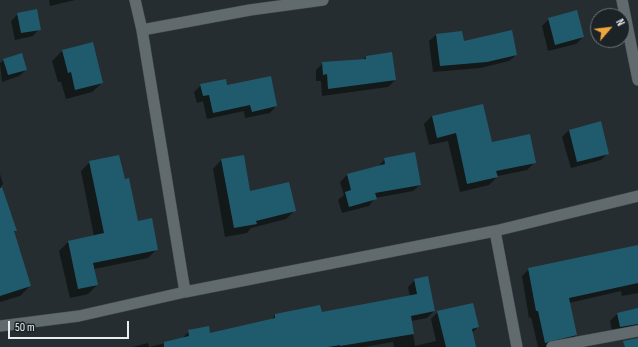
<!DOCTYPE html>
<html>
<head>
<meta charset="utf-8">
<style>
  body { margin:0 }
  #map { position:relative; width:638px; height:347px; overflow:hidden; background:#252d30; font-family:"Sofia Sans Condensed",sans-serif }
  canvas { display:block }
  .north { position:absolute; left:590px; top:8px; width:40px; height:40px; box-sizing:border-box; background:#1b2326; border:1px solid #6d7477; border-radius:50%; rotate:62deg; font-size:11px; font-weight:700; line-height:16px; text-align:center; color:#e8eef0 }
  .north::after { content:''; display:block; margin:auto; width:14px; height:18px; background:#f0a63f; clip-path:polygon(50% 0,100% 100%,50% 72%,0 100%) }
  .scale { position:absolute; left:8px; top:321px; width:121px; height:18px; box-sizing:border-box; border:2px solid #e8eef0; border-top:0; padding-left:5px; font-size:12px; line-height:14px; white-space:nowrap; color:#e8eef0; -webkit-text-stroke:3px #1b2326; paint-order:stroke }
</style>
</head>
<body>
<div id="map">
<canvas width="638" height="347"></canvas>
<div class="north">N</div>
<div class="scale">50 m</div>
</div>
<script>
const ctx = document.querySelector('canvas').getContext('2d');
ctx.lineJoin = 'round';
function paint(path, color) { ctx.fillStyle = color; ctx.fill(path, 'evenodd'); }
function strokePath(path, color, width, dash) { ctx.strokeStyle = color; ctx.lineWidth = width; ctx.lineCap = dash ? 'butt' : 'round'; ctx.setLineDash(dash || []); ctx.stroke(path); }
paint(new Path2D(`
  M49 0H75L50 6Z
  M18 14 39 29 33 36 15 40 11 21Z
  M549 19 583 37 576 44 548 51 542 26Z
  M436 35 463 42 516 55 509 61 480 68 433 72 429 41Z
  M92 44 102 83 92 92 66 99 61 82H58L52 61 62 51Z
  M391 54 395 80 388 87 322 96 321 81H316V70L323 63 363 60 366 57Z
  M4 60 26 70 19 76 2 82 0 63Z
  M201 85 227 86 276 106 270 113 245 118 244 111 207 119 203 101 197 103 194 92Z
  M432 116 491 143 535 162 527 170 498 176 489 185 460 192 448 141 429 145 424 124Z
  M569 130 608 153 601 160 571 168 562 137Z
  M385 159 420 185 413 191 375 198 369 206 342 213 338 200 344 195 340 182 347 175 378 167Z
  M221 160 250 193 295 210 286 219 251 228 247 233 225 237 213 169Z
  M90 162 157 249 148 258 94 269 97 285 88 294 70 298 59 251 68 242 94 236 81 171Z
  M0 174 3 184 1 186 16 230 13 233 30 286 20 296 0 302Z
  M638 246V293L622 296 621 291 569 303 576 335 569 342 547 347H538L531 317 529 318 522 276 529 269Z
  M415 280 434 311 427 318 411 321 415 346 436 341 431 319 438 312 478 327 472 333 474 347H394L393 342 364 347H132L148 343 149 347 182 339 189 331 210 334 271 320 275 315 321 313 410 297 408 287Z
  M638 309V327L613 334 610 321 617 314Z`), '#0007');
paint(new Path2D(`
  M37 9 41 30 21 33 17 13Z
  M577 10 584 37 555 45 548 18Z
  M512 30 517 55 487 62 440 66 436 34 462 31 464 41Z
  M93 42 103 83 75 90 71 72 68 73 62 50Z
  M392 52 396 80 328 89 327 74 323 75 322 62 366 59V56Z
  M22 53 27 70 8 75 3 59Z
  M271 76 277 106 252 112 250 105 213 113 209 95 203 96 200 84 226 79 227 85Z
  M483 104 492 142 530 134 536 163 496 171 498 177 467 184 456 133 437 138 432 116Z
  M601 121 609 154 577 162 569 130Z
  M415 152 421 185 375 193 377 199 349 207 345 192 351 190 347 174 385 164 384 158Z
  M119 155 125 179 129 178 138 221 152 218 158 250 93 263 98 285 78 289 68 241 104 233 89 161Z
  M244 155 250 191 289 182 296 211 256 221 257 224 234 228 221 159Z
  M2 187 17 231H14L31 286 0 296V188Z
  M638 245V283L569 298 577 335 545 343 538 311H536L528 268Z
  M428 276 435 311 411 316 414 334 340 346V345L328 347H164V342L189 336 188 330 209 326 210 333 275 318V314L320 305 322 312 417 294 414 279Z
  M473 303 479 327 472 329 476 347H446L437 311Z
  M638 308V324L620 327 617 313Z
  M638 338V347H625L623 341Z`), '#205b6d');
const minor = new Path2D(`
  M135 0 142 30 185 292
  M622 0 638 80
  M142 30 250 10 323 0
  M495 231 517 347
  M0 326 79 316 185 292 495 231 638 196
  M552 347 638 331`);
strokePath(minor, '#42494c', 12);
strokePath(minor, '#616a6d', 11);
</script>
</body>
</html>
